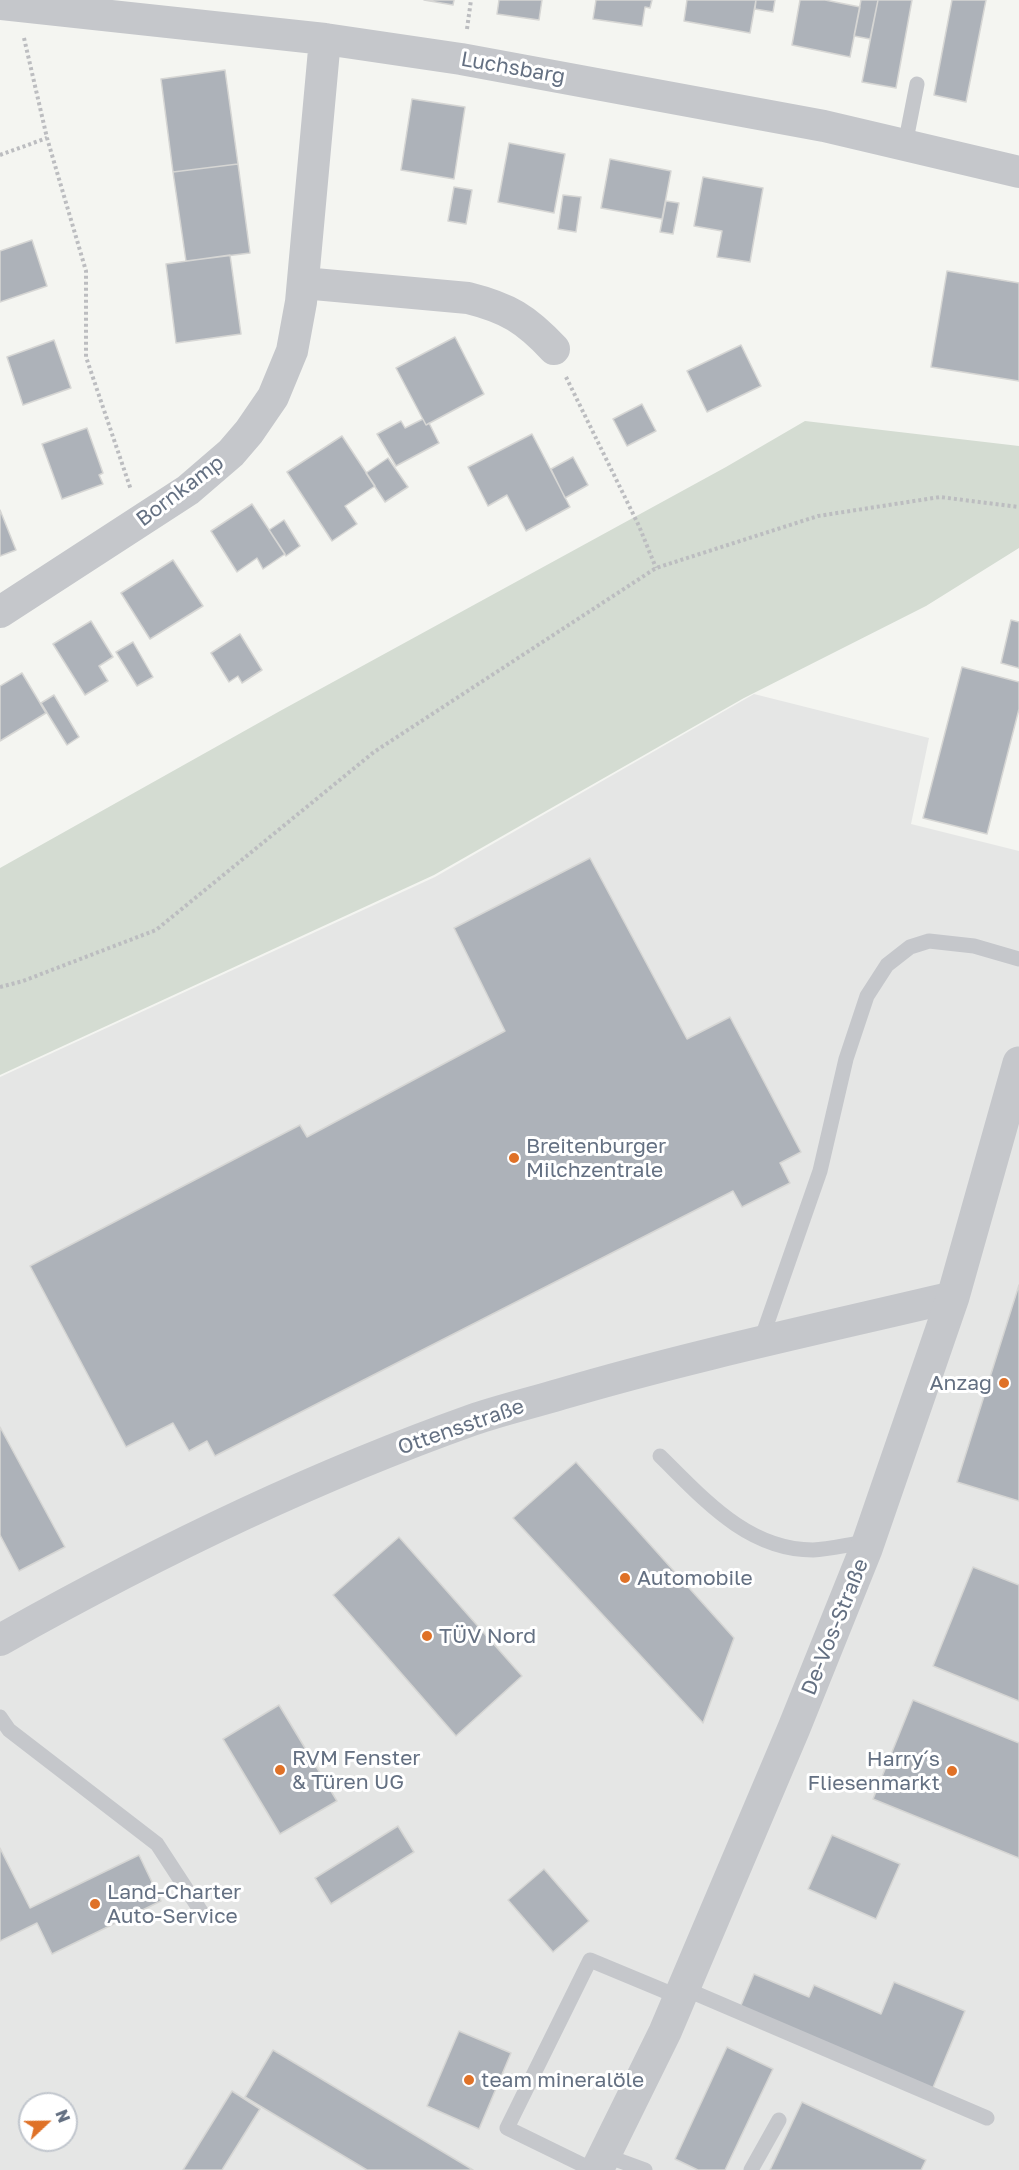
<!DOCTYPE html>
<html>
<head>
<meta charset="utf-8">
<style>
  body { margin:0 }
  #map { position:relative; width:1019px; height:2170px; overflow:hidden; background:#f4f5f1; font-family:"Golos Text",sans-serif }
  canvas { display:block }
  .north { position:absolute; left:18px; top:2092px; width:60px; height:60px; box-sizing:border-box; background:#fff; border:2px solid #c1c6cd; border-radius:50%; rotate:68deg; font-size:16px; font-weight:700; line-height:24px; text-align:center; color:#647082 }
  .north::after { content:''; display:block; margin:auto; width:21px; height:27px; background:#df7127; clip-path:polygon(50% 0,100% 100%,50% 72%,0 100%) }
</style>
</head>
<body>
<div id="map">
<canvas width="1019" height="2170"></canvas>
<div class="north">N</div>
</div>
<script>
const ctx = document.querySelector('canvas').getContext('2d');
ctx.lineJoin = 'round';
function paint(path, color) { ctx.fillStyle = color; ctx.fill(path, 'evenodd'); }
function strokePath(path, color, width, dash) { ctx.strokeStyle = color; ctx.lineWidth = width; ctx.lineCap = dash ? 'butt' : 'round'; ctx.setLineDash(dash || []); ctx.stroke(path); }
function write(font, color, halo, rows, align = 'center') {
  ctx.font = font + ' "Golos Text",sans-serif'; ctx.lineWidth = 6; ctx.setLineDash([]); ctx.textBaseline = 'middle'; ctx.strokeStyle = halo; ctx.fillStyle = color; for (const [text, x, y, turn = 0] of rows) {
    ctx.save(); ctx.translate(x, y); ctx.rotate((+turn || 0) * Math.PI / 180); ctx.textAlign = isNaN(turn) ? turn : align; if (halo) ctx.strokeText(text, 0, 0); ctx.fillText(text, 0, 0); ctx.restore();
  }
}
paint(new Path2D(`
  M754 694 929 738 911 824 1019 851V2170H0V1077L435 877ZM30 2104H66V2140H30Z`), '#e5e6e5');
paint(new Path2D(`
  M805 421 1019 446V548L926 606 744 698 434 875 0 1075V868L280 711 726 467Z`), '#d4dcd2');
const building = new Path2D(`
  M424 0H454L453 5Z
  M499 0H542L539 20 497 14Z
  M596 0H652L650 8 645 7 642 26 593 19Z
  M687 0H756L750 33 684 21Z
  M756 0H775L773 12 755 9Z
  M800 0H825L860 7 850 57 792 45Z
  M861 0H878L870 39 854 36Z
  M878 0H912L896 88 862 82Z
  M952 0H986L966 102 934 95Z
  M225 70 238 164 173 172 161 79Z
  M412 99 465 107 454 179 401 170Z
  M509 143 565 154 554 213 498 202Z
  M610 159 671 171 662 219 601 208Z
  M238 164 250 253 186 261 173 172Z
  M703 177 763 188 750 262 717 257 722 231 694 226Z
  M454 187 472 190 466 224 448 221Z
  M563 195 581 197 576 232 558 229Z
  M666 201 679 203 673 234 660 232Z
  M32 240 47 286 0 302V251Z
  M230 255 241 334 176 343 166 264Z
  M947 271 1019 283V381L931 367Z
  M455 337 484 394 426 425 396 368Z
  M54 340 71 388 23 405 7 357Z
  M741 345 761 386 707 412 687 371Z
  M642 404 656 431 627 446 613 419Z
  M423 419 426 425 429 423 439 443 396 466 377 434 401 421 405 428Z
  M87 428 103 473 99 475 103 484 62 499 42 444Z
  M532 434 570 507 526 531 507 495 488 506 468 467Z
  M342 436 375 486 345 506 357 524 332 541 287 472Z
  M573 457 588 485 565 498 551 469Z
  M388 458 408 487 385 502 366 473Z
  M252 504 285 554 263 569 257 558 237 572 211 531Z
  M0 510 16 550 0 556Z
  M284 520 300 546 286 556 269 530Z
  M173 560 203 606 150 639 121 593Z
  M1011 620 1019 622V668L1001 663Z
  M91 621 113 657 99 666 108 681 85 695 53 644Z
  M240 634 262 670 242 683 238 676 229 682 211 653Z
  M133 642 153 677 137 686 116 652Z
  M962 667 1019 682V709L987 834 923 818Z
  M22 673 46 713 0 741V686Z
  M54 695 79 737 67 745 41 703Z
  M590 858 687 1039 730 1017 801 1152 780 1163 790 1183 742 1207 733 1191 215 1456 207 1441 189 1451 173 1423 126 1447 30 1266 300 1125 307 1137 505 1031 454 928Z
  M1019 1285V1501L957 1482Z
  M0 1427 65 1547 19 1571 0 1535Z
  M576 1462 734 1638 703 1723 513 1518Z
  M399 1537 522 1676 456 1736 333 1595Z
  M973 1567 1019 1585V1701L933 1666Z
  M913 1700 1019 1743V1858L873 1799Z
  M279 1705 337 1801 280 1834 223 1739Z
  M398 1826 414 1852 331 1904 315 1878Z
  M832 1835 900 1864 876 1919 808 1889Z
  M0 1848 30 1908 139 1855 161 1901 52 1954 37 1923 0 1941Z
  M544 1869 589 1921 553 1952 508 1900Z
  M754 1974 809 1997 814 1985 881 2014 894 1982 965 2011 932 2090 739 2010Z
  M459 2031 511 2053 479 2129 427 2106Z
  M727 2047 773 2069 725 2170H698L675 2159Z
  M273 2050 473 2170H367L245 2097Z
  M232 2091 260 2109 222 2170H183Z
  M802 2102 926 2160 921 2170H770Z`);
paint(building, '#adb2b9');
strokePath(building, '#d6d6d4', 1.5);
strokePath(new Path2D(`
  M467 29 471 0
  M24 38 47 138 86 271V357L131 490
  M0 155 47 138
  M566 377 639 526 656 568
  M0 987 23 981 156 930 374 752 656 568 818 516 940 497 1019 507`), '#bcbdc0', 4, [3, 3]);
strokePath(new Path2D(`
  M905 145 917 84
  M760 1343 820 1171 846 1059 867 996 887 965 910 947 929 941 974 946 1019 959
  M660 1456C703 1498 747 1550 813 1550 831 1549 850 1544 868 1542
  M0 1717 9 1730 157 1844 204 1916
  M683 1988 987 2118
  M604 2155 645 2170
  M593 2170 507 2128 590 1960 679 1997
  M751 2170 779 2120`), '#c5c7cb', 15);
strokePath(new Path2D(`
  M0 4 325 39 461 59 824 126 1019 172
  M303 283 468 298C508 308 526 319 554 349
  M0 612 188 490 231 453 249 432 273 397 292 351 301 302 325 39
  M0 1640C151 1555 309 1478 472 1420 501 1410 531 1403 561 1394 690 1356 822 1328 953 1297`), '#c5c7cb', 32);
strokePath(new Path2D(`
  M597 2170 665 2032 794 1728 866 1549 953 1297 1019 1063`), '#c5c7cb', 33);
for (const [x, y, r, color] of [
  [514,1158,6,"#df7127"],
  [1004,1383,6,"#df7127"],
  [625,1578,6,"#df7127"],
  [427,1636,6,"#df7127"],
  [280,1770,6,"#df7127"],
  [952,1771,6,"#df7127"],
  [95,1904,6,"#df7127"],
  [469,2080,6,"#df7127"]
]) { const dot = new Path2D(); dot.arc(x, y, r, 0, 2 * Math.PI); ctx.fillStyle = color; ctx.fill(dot); strokePath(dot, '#fff', 2); }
write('21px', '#647082', '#fff', [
  ["Luchsbarg",513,68,10],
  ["Bornkamp",180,491,-37],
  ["Ottensstraße",461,1427,-19],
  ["De-Vos-Straße",835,1627,-68]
]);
write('21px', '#647082', '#fff', [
  ["Breitenburger",526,1146],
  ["Milchzentrale",526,1170],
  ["Anzag",992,1383,"right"],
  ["Automobile",637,1578],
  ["TÜV Nord",439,1636],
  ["RVM Fenster",292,1758],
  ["& Türen UG",292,1782],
  ["Harry´s",940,1759,"right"],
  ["Fliesenmarkt",940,1783,"right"],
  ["Land-Charter",107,1892],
  ["Auto-Service",107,1916],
  ["team mineralöle",481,2080]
], 'left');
</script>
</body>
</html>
